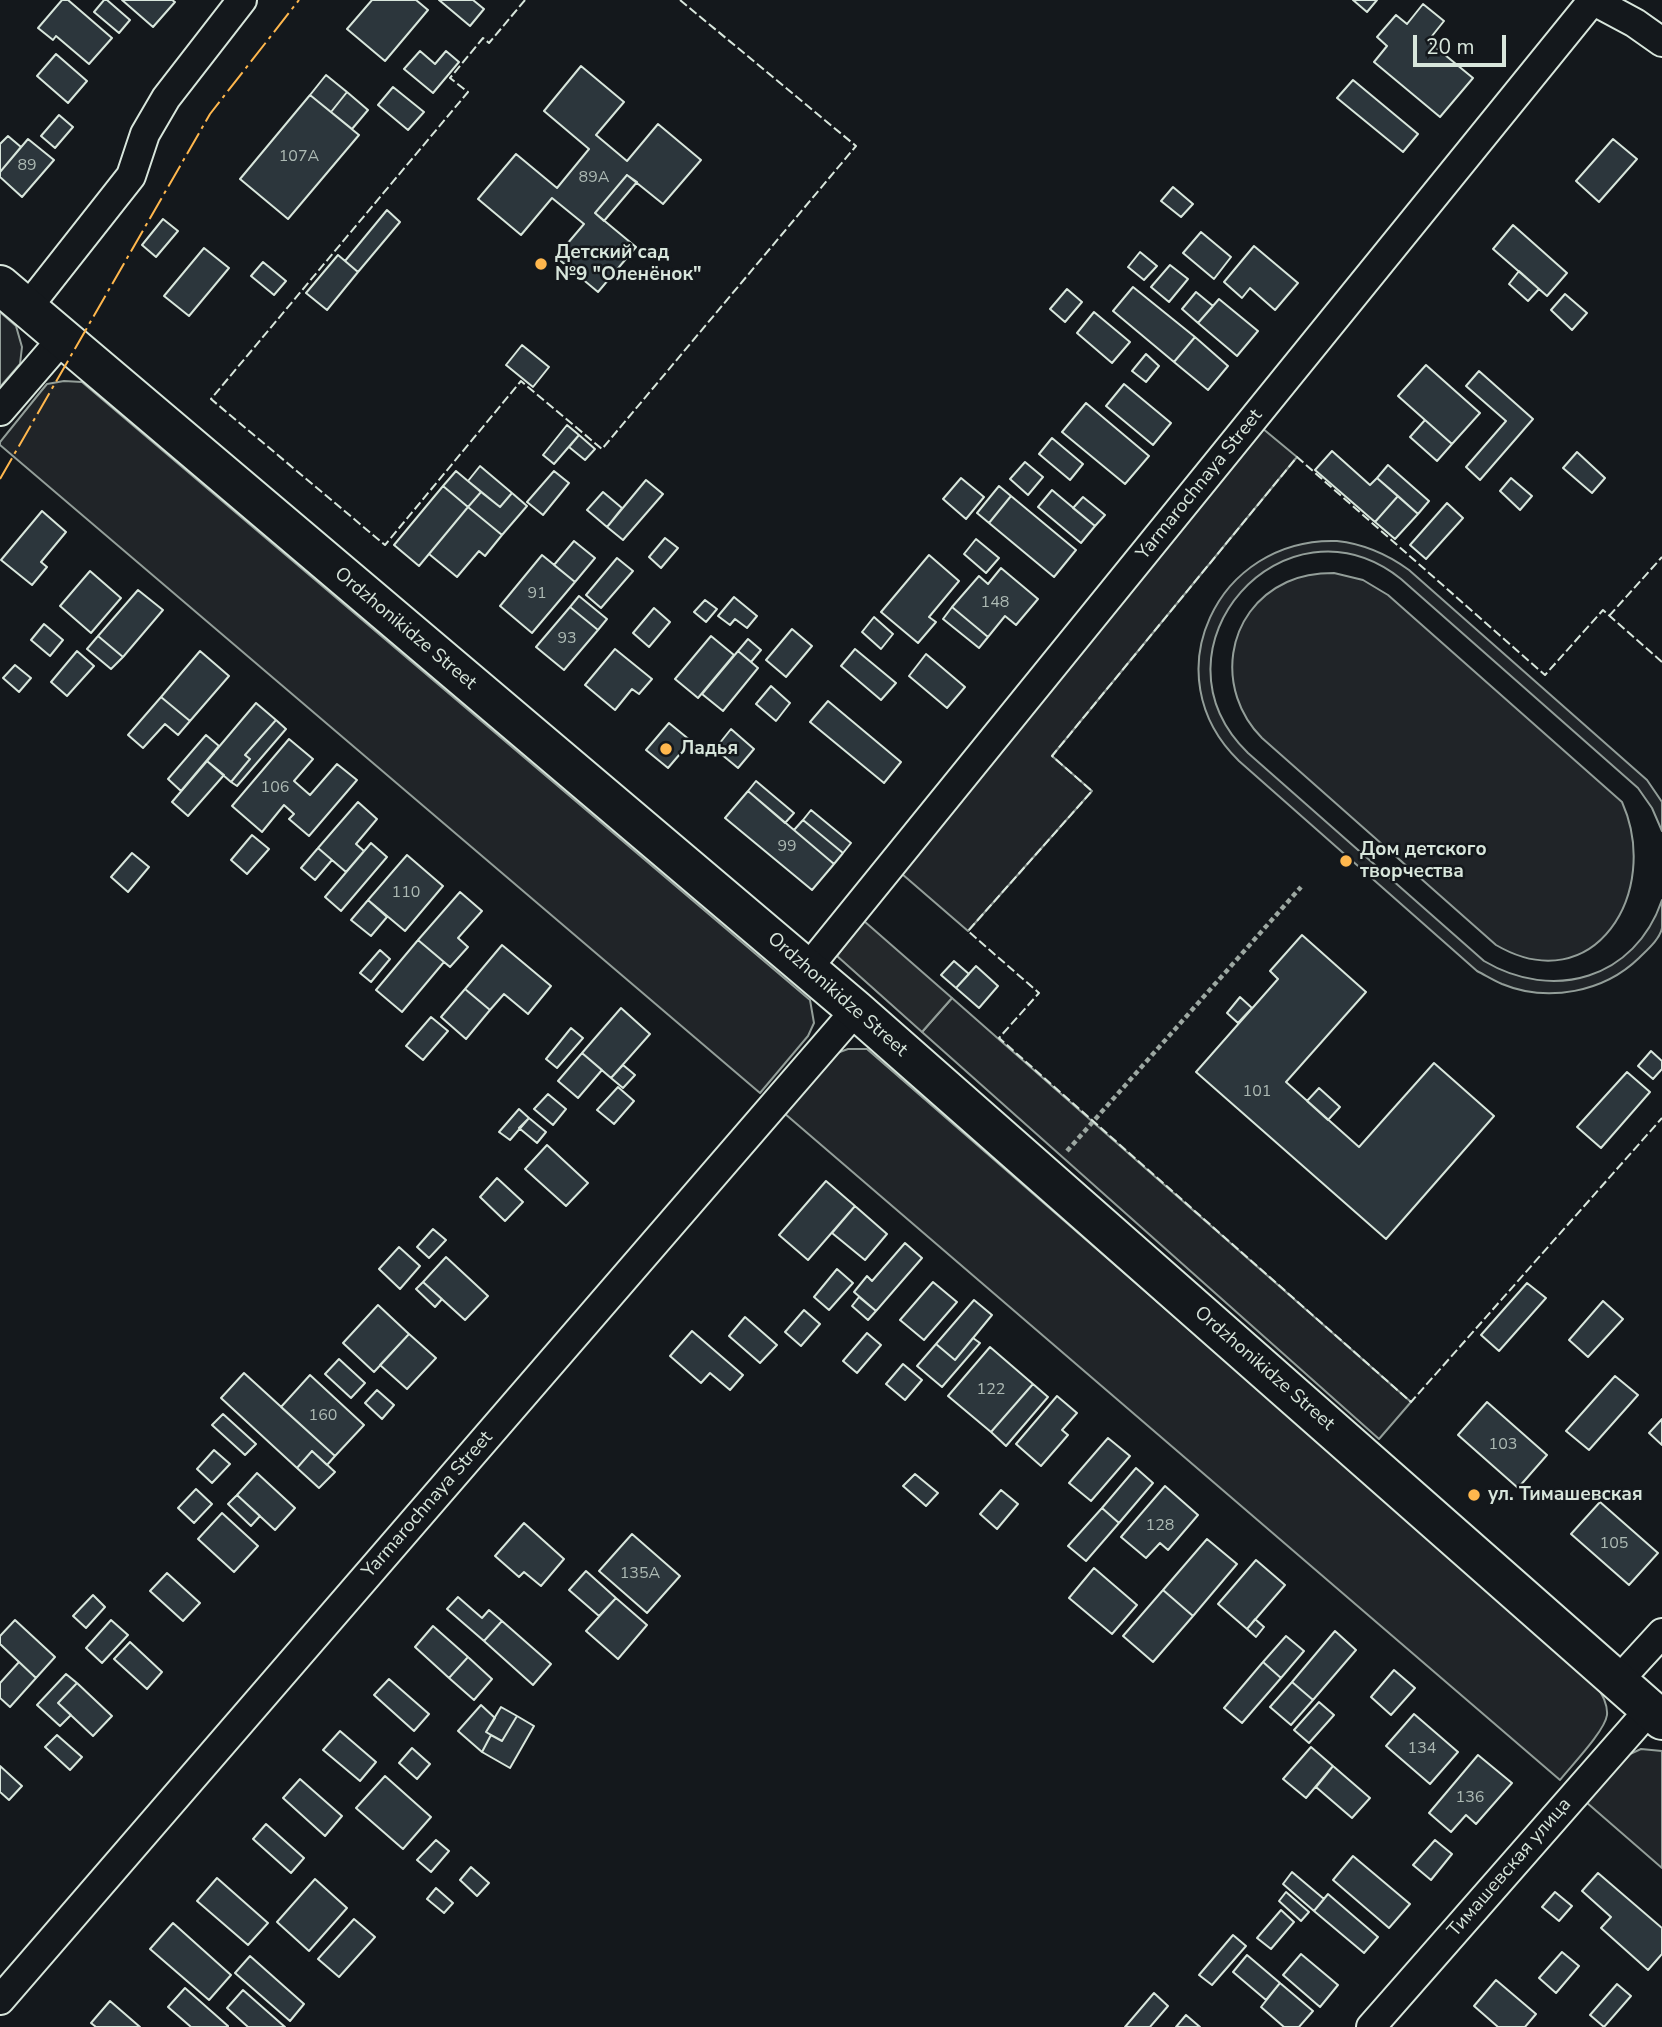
<!DOCTYPE html>
<html>
<head>
<meta charset="utf-8">
<style>
  body { margin:0 }
  #map { position:relative; width:1662px; height:2027px; overflow:hidden; background:#14181c; font-family:"Nunito Sans",sans-serif }
  canvas { display:block }
  .scale { position:absolute; left:1413px; top:35px; width:93px; height:32px; box-sizing:border-box; border:4px solid #d8e6dc; border-top:0; padding-left:9px; font-size:21px; line-height:24px; white-space:nowrap; color:#d8e6dc; -webkit-text-stroke:5px #14181c; paint-order:stroke }
</style>
</head>
<body>
<div id="map">
<canvas width="1662" height="2027"></canvas>
<div class="scale">20 m</div>
</div>
<script>
const ctx = document.querySelector('canvas').getContext('2d');
ctx.lineJoin = 'round';
function paint(path, color) { ctx.fillStyle = color; ctx.fill(path, 'evenodd'); }
function strokePath(path, color, width, dash) { ctx.strokeStyle = color; ctx.lineWidth = width; ctx.lineCap = dash ? 'butt' : 'round'; ctx.setLineDash(dash || []); ctx.stroke(path); }
function write(font, color, halo, rows, align = 'center') {
  ctx.font = font + ' "Nunito Sans",sans-serif'; ctx.lineWidth = 5; ctx.setLineDash([]); ctx.textBaseline = 'middle'; ctx.strokeStyle = halo; ctx.fillStyle = color; for (const [text, x, y, turn = 0] of rows) {
    ctx.save(); ctx.translate(x, y); ctx.rotate((+turn || 0) * Math.PI / 180); ctx.textAlign = isNaN(turn) ? turn : align; if (halo) ctx.strokeText(text, 0, 0); ctx.fillText(text, 0, 0); ctx.restore();
  }
}
const green = new Path2D(`
  M0 312 16 326 22 347 20 364 0 387Z
  M64 381 82 382 810 1000 814 1023 808 1036 760 1093 0 445V442L42 390 47 384Z
  M1262 428 1297 457 1052 756 1092 791 968 931 902 874Z
  M1337 541C1365 544 1387 554 1409 570L1647 780 1662 802V831L1652 808 1638 788 1401 579C1285 487 1141 648 1248 753L1484 961C1553 1002 1635 979 1662 900 1662 909 1662 919 1662 928 1660 939 1647 950 1639 958 1604 992 1548 1003 1502 984 1493 980 1485 975 1477 971L1239 761C1151 676 1217 537 1337 541Z
  M1334 573 1363 580 1388 595 1622 802C1662 892 1594 1002 1496 945L1262 738C1215 691 1224 611 1287 582 1302 575 1318 573 1334 573Z
  M952 998 1411 1402 1379 1439 922 1032Z
  M848 1049H867L1595 1683C1601 1693 1608 1703 1607 1715 1605 1731 1571 1766 1560 1780L784 1113 837 1053Z
  M1641 1749 1662 1751V1868L1586 1802 1630 1754Z`);
paint(green, '#202428');
strokePath(green, '#939e99', 2);
const parking = new Path2D(`
  M864 921 952 998 922 1032 837 956Z`);
paint(parking, '#24282b');
strokePath(parking, '#939e99', 2);
const building = new Path2D(`
  M62 0H68L112 38 89 64 56 36 53 40 38 28Z
  M104 0H107L130 20 119 33 94 12Z
  M122 0H172L175 2 153 27Z
  M372 0H416L428 10 385 61 347 29Z
  M439 0H473L484 9 470 26Z
  M1353 0H1377L1367 12Z
  M1423 4 1444 21 1428 41 1473 78 1440 117 1374 62 1387 46 1377 37 1396 15 1407 24Z
  M420 51 435 64 446 51 459 62 433 93 404 69Z
  M56 54 87 81 68 103 37 76Z
  M581 66 624 102 596 135 627 161 658 124 701 160 663 204 627 175 595 213 636 247 598 292 556 257 584 224 552 198 521 235 478 199 516 154 557 188 589 149 544 111Z
  M326 75 347 92 331 112 310 95Z
  M1353 80 1418 134 1403 152 1337 98Z
  M393 87 424 112 408 130 378 105Z
  M347 92 368 110 352 129 331 112Z
  M310 95 359 135 288 219 240 179Z
  M59 115 73 127 55 148 41 136Z
  M8 136 21 147 0 172V144Z
  M28 139 54 160 22 197 0 177V172Z
  M1613 139 1637 159 1599 202 1576 181Z
  M627 175 637 182 604 221 595 213Z
  M1173 187 1193 204 1181 217 1161 201Z
  M387 210 400 222 358 272 345 261Z
  M163 219 178 231 156 257 142 245Z
  M1513 225 1567 273 1547 296 1493 249Z
  M1201 232 1231 257 1214 279 1183 253Z
  M1254 246 1298 283 1275 310 1250 288 1242 298 1224 282Z
  M204 248 229 268 189 316 164 296Z
  M1140 252 1157 266 1144 280 1128 267Z
  M338 255 358 272 327 310 306 293Z
  M263 262 286 281 274 295 251 276Z
  M1170 265 1188 279 1169 302 1151 287Z
  M1519 271 1539 289 1528 301 1509 284Z
  M1133 287 1195 337 1174 362 1113 311Z
  M1067 289 1082 302 1065 322 1050 309Z
  M1196 292 1213 306 1198 323 1182 309Z
  M1565 294 1587 313 1572 330 1551 310Z
  M1219 299 1258 331 1237 356 1198 323Z
  M1094 312 1130 342 1112 363 1077 333Z
  M1195 337 1228 366 1208 390 1174 362Z
  M522 345 549 367 533 387 506 365Z
  M1146 354 1159 366 1146 382 1132 371Z
  M1426 365 1480 413 1452 444 1398 396Z
  M1479 371 1533 419 1480 480 1466 467 1506 421 1466 386Z
  M1124 384 1171 423 1153 445 1106 406Z
  M1086 403 1149 456 1125 484 1062 432Z
  M1425 420 1452 444 1437 461 1410 437Z
  M567 425 579 435 554 464 543 455Z
  M579 435 595 449 585 460 569 447Z
  M1052 438 1083 464 1070 480 1039 454Z
  M1332 451 1370 485 1377 478 1398 496 1375 522 1315 470Z
  M1577 452 1605 478 1592 493 1563 468Z
  M1025 462 1043 477 1028 495 1010 479Z
  M1388 465 1429 501 1418 514 1377 478Z
  M480 466 512 493 500 507 468 481Z
  M456 471 481 492 468 507 443 486Z
  M554 471 569 483 543 515 527 502Z
  M961 478 984 497 966 519 943 499Z
  M1511 478 1532 496 1520 510 1500 491Z
  M646 480 663 494 623 540 607 527Z
  M443 486 468 507 419 566 394 545Z
  M999 486 1011 496 989 523 977 513Z
  M1052 490 1095 526 1081 543 1038 507Z
  M481 492 500 507 512 493 527 506 502 535 468 507Z
  M603 492 622 508 607 527 587 510Z
  M1011 496 1076 550 1054 577 989 523Z
  M1398 496 1418 514 1395 539 1375 522Z
  M1083 497 1105 515 1095 526 1073 508Z
  M1447 503 1463 518 1426 559 1410 545Z
  M468 507 502 535 485 556 479 551 457 577 429 554Z
  M42 511 66 532 41 562 47 567 32 585 1 560Z
  M665 538 678 548 661 568 649 557Z
  M976 539 999 558 986 573 964 554Z
  M574 541 595 558 575 582 554 565Z
  M542 555 575 582 532 633 500 606Z
  M929 555 959 581 929 617 936 622 918 643 881 612Z
  M617 558 633 571 601 608 586 595Z
  M1001 568 1038 599 1016 625 1005 616 988 637 952 607 979 576 988 584Z
  M90 571 121 598 91 633 60 606Z
  M138 590 163 610 123 657 98 636Z
  M579 596 607 619 598 630 570 607Z
  M734 597 757 616 747 628 735 619 730 625 718 616Z
  M705 600 717 609 706 622 694 612Z
  M570 607 598 630 564 670 536 647Z
  M952 607 988 637 979 648 943 619Z
  M654 608 670 622 649 647 633 633Z
  M874 617 893 634 881 649 862 632Z
  M44 624 63 640 50 656 31 640Z
  M792 629 812 646 786 677 766 660Z
  M98 636 123 657 111 669 87 649Z
  M711 636 734 655 698 698 675 679Z
  M748 639 761 650 751 662 738 651Z
  M615 649 652 679 639 694 632 689 615 710 585 685Z
  M855 649 896 683 881 700 841 666Z
  M77 651 94 666 67 696 51 682Z
  M200 651 229 676 190 721 161 697Z
  M738 651 758 668 723 711 702 694Z
  M926 654 965 687 947 708 909 676Z
  M15 665 31 678 19 692 3 678Z
  M771 686 790 703 776 721 756 704Z
  M161 697 190 721 178 735 165 724 143 748 128 735Z
  M828 701 901 762 884 783 810 722Z
  M256 703 276 720 245 755 250 759 231 782 207 761Z
  M276 720 286 729 237 786 231 782 250 759 245 755Z
  M669 723 691 741 668 768 646 750Z
  M731 729 754 749 738 768 715 749Z
  M206 735 219 746 181 791 168 779Z
  M289 739 313 759 294 781 310 795 337 764 357 780 309 836 289 819 294 814 284 805 262 832 232 806Z
  M207 761 224 775 188 816 172 802Z
  M756 781 794 813 785 823 748 791Z
  M748 791 834 864 812 890 725 818Z
  M358 802 377 819 356 844 364 851 346 872 318 848Z
  M811 810 851 843 843 853 803 820Z
  M803 820 843 853 834 864 794 830Z
  M252 835 269 849 247 874 231 860Z
  M371 843 387 857 341 911 325 897Z
  M318 848 332 860 315 880 301 868Z
  M132 853 149 867 128 892 111 877Z
  M407 855 443 886 405 931 368 900Z
  M460 892 482 911 458 938 468 947 450 967 418 940Z
  M368 900 387 917 371 936 351 920Z
  M1302 935 1366 992 1286 1082 1359 1147 1434 1063 1494 1116 1386 1239 1196 1072 1278 979 1270 971Z
  M418 940 444 962 402 1012 376 990Z
  M502 945 551 986 528 1014 504 994 490 1010 465 989Z
  M380 950 390 959 371 982 360 973Z
  M954 961 969 974 956 988 941 975Z
  M976 966 998 986 979 1008 956 988Z
  M465 989 490 1010 466 1039 441 1017Z
  M1240 997 1252 1008 1238 1023 1227 1013Z
  M621 1008 650 1034 611 1078 582 1053Z
  M431 1017 448 1031 423 1060 406 1046Z
  M571 1028 583 1038 557 1068 546 1059Z
  M1651 1051 1662 1061V1069L1653 1079 1638 1066Z
  M582 1053 602 1070 578 1098 558 1081Z
  M623 1065 635 1075 623 1088 611 1078Z
  M1627 1072 1650 1092 1601 1148 1577 1127Z
  M618 1087 634 1101 614 1124 597 1110Z
  M1319 1088 1340 1107 1328 1120 1307 1101Z
  M548 1094 566 1109 553 1125 534 1109Z
  M519 1109 529 1118 510 1140 499 1132Z
  M529 1118 546 1132 537 1143 519 1128Z
  M547 1145 588 1183 566 1206 525 1169Z
  M497 1178 523 1202 505 1221 480 1197Z
  M826 1181 855 1206 808 1260 779 1235Z
  M855 1206 887 1234 865 1260 832 1233Z
  M433 1229 446 1240 429 1258 417 1247Z
  M905 1243 922 1258 876 1311 854 1292 867 1276 872 1281Z
  M399 1247 420 1266 400 1289 379 1269Z
  M446 1257 488 1296 465 1320 423 1282Z
  M837 1269 853 1283 829 1310 814 1297Z
  M423 1282 442 1299 435 1307 416 1289Z
  M933 1282 957 1302 924 1340 900 1320Z
  M1527 1283 1546 1298 1499 1351 1481 1335Z
  M859 1297 876 1311 868 1320 852 1306Z
  M974 1300 992 1315 955 1360 936 1344Z
  M1603 1301 1623 1319 1588 1357 1569 1340Z
  M378 1305 409 1334 374 1372 343 1343Z
  M804 1310 820 1324 801 1346 785 1332Z
  M745 1317 777 1345 760 1363 729 1336Z
  M692 1331 743 1375 730 1390 710 1373 701 1383 670 1356Z
  M867 1333 881 1345 857 1373 843 1361Z
  M409 1334 436 1358 407 1389 380 1365Z
  M973 1338 980 1343 942 1387 917 1366 936 1344 955 1360Z
  M990 1347 1033 1384 991 1432 948 1396Z
  M339 1359 365 1383 351 1398 325 1374Z
  M903 1364 922 1380 905 1400 886 1384Z
  M244 1373 335 1456 327 1465 312 1451 297 1468 221 1398Z
  M310 1375 364 1425 335 1456 281 1407Z
  M1615 1376 1638 1395 1589 1450 1566 1431Z
  M1033 1384 1048 1397 1006 1446 991 1432Z
  M377 1390 394 1405 382 1419 365 1403Z
  M1057 1396 1077 1413 1062 1430 1068 1435 1041 1466 1016 1444Z
  M1487 1402 1547 1455 1518 1488 1458 1435Z
  M223 1414 256 1444 245 1455 212 1425Z
  M1662 1419V1445L1649 1433Z
  M1108 1438 1130 1456 1091 1501 1069 1483Z
  M214 1450 230 1464 212 1483 197 1469Z
  M312 1451 335 1472 319 1488 297 1468Z
  M1136 1468 1153 1483 1119 1523 1102 1508Z
  M257 1473 295 1508 275 1530 237 1495Z
  M915 1474 938 1493 926 1506 903 1486Z
  M1165 1486 1198 1515 1168 1550 1160 1543 1146 1558 1121 1537Z
  M196 1489 212 1504 194 1523 178 1508Z
  M1001 1490 1018 1504 997 1529 980 1514Z
  M237 1495 260 1516 251 1526 228 1504Z
  M1600 1502 1658 1553 1629 1585 1571 1534Z
  M1102 1508 1119 1523 1086 1561 1068 1546Z
  M222 1513 258 1546 234 1572 198 1539Z
  M524 1523 564 1559 541 1586 524 1572 519 1577 495 1556Z
  M632 1534 680 1576 647 1613 599 1571Z
  M1207 1539 1237 1564 1193 1616 1163 1590Z
  M1256 1560 1285 1585 1247 1629 1218 1604Z
  M1094 1568 1137 1605 1112 1634 1069 1598Z
  M586 1571 616 1598 599 1616 569 1590Z
  M167 1573 200 1603 183 1621 150 1591Z
  M1163 1590 1193 1616 1153 1662 1123 1636Z
  M93 1595 105 1607 86 1628 73 1616Z
  M458 1597 482 1618 489 1610 502 1621 484 1641 447 1609Z
  M616 1598 647 1625 618 1659 586 1631Z
  M1255 1619 1264 1627 1256 1637 1247 1629Z
  M15 1620 55 1657 36 1678 0 1644V1636Z
  M111 1620 128 1635 102 1663 86 1648Z
  M502 1621 551 1664 533 1685 484 1641Z
  M433 1626 468 1657 449 1678 415 1647Z
  M1335 1631 1356 1650 1313 1700 1292 1682Z
  M1286 1636 1304 1651 1281 1678 1263 1662Z
  M130 1642 162 1672 147 1689 114 1659Z
  M468 1657 492 1679 474 1700 449 1678Z
  M19 1662 36 1678 10 1707 0 1698V1683Z
  M1263 1662 1281 1678 1242 1723 1224 1708Z
  M1394 1670 1415 1688 1391 1715 1371 1697Z
  M66 1674 77 1683 58 1703 71 1715 60 1726 37 1705Z
  M389 1679 429 1714 414 1731 374 1695Z
  M1292 1682 1313 1700 1291 1725 1270 1707Z
  M77 1683 112 1716 93 1736 58 1703Z
  M1319 1702 1334 1715 1309 1743 1294 1730Z
  M481 1705 495 1718 486 1732 491 1735 482 1752 458 1731Z
  M501 1707 517 1716 502 1741 486 1732Z
  M1414 1714 1458 1752 1430 1784 1386 1746Z
  M517 1716 534 1726 510 1768 482 1752 491 1735 502 1741Z
  M340 1731 376 1762 360 1781 323 1750Z
  M57 1735 82 1757 70 1770 45 1747Z
  M1311 1747 1333 1766 1306 1798 1283 1779Z
  M412 1748 430 1764 417 1779 399 1763Z
  M1478 1755 1512 1783 1476 1824 1466 1815 1451 1832 1429 1813Z
  M0 1766 22 1786 9 1800 0 1792Z
  M1333 1766 1370 1798 1352 1818 1316 1787Z
  M385 1776 431 1817 403 1849 356 1808Z
  M300 1779 342 1816 325 1836 283 1798Z
  M266 1824 304 1858 291 1873 253 1839Z
  M436 1840 449 1851 431 1872 417 1860Z
  M1435 1840 1452 1854 1431 1880 1413 1865Z
  M1353 1856 1410 1904 1389 1928 1333 1880Z
  M471 1867 489 1883 477 1896 460 1880Z
  M1292 1872 1324 1899 1314 1911 1283 1884Z
  M1598 1873 1662 1928V1954L1648 1970 1601 1928 1611 1917 1582 1891Z
  M217 1878 268 1923 248 1945 197 1901Z
  M315 1879 347 1908 309 1951 277 1922Z
  M436 1888 453 1903 444 1913 427 1899Z
  M1286 1892 1309 1912 1301 1921 1279 1901Z
  M1555 1892 1572 1906 1559 1921 1542 1907Z
  M1328 1894 1378 1937 1364 1953 1314 1911Z
  M1281 1910 1294 1922 1271 1949 1257 1938Z
  M354 1919 375 1937 339 1977 318 1959Z
  M173 1923 231 1975 209 2000 150 1949Z
  M1233 1935 1246 1946 1212 1985 1199 1975Z
  M1562 1952 1579 1966 1556 1993 1539 1978Z
  M1301 1954 1338 1985 1320 2007 1283 1975Z
  M1247 1955 1280 1983 1266 2000 1233 1972Z
  M250 1956 304 2004 290 2021 235 1973Z
  M1496 1980 1536 2014 1525 2027H1498L1474 2006Z
  M1280 1983 1313 2011 1299 2027H1284L1261 2007Z
  M1617 1984 1631 1996 1604 2027 1590 2015Z
  M185 1988 228 2026V2027H191L168 2007Z
  M243 1990 285 2027H248L227 2008Z
  M1154 1993 1168 2006 1150 2027H1125Z
  M110 2001 140 2027H96L91 2023Z
  M1186 2015 1200 2027H1176Z`);
paint(building, '#2c363c');
strokePath(building, '#d8e6dc', 2);
const minor = new Path2D(`
  M1592 0 1635 23 1662 42
  M27 308 131 176 145 134 166 98 242 0
  M0 411 62 339
  M807 969 1593 0
  M1618 1681 1662 1633
  M0 2000 856 1010
  M1371 2027 1650 1709`);
const secondary = new Path2D(`
  M0 285 856 1010 1662 1720`);
strokePath(minor, '#d8e6dc', 32);
strokePath(secondary, '#d8e6dc', 42);
strokePath(new Path2D(`
  M1067 1151 1301 887`), '#9da8a2', 4.5, [5, 3.5]);
strokePath(minor, '#14181c', 28);
strokePath(secondary, '#14181c', 38);
strokePath(new Path2D(`
  M525 0 489 43 483 38 450 78 468 92 211 399 385 545 521 381 602 449 856 146 680 0
  M1609 616 1662 557
  M1662 662 1603 610 1545 675 1297 457 1052 756 1092 791 968 931 1039 993 999 1038 1411 1402 1662 1118`), '#d8e6dc', 2, [9, 3.5]);
strokePath(new Path2D(`
  M0 479 210 114 299 0`), '#ffb74d', 2, [24, 5, 3.5, 5]);
for (const [x, y, r, color] of [
  [541,264,7,"#ffb74d"],
  [666,749,7,"#ffb74d"],
  [1346,861,7,"#ffb74d"],
  [1474,1495,7,"#ffb74d"]
]) { const dot = new Path2D(); dot.arc(x, y, r, 0, 2 * Math.PI); ctx.fillStyle = color; ctx.fill(dot); strokePath(dot, '#14181c', 2.5); }
write('16px', '#adbab4', null, [
  ["107А",299,157],
  ["89",27,166],
  ["89А",594,178],
  ["91",537,594],
  ["148",995,603],
  ["93",567,639],
  ["106",275,788],
  ["99",787,847],
  ["110",406,893],
  ["101",1257,1092],
  ["122",991,1390],
  ["160",323,1416],
  ["103",1503,1445],
  ["128",1160,1526],
  ["105",1614,1544],
  ["135А",640,1574],
  ["134",1422,1749],
  ["136",1470,1798]
]);
write('bold 19px', '#d8e6dc', '#14181c', [
  ["Детский сад",555,253],
  ["№9 \"Оленёнок\"",555,275],
  ["Ладья",680,749],
  ["Дом детского",1360,850],
  ["творчества",1360,872],
  ["ул. Тимашевская",1488,1495]
], 'left');
write('19px', '#d8e6dc', '#14181c', [
  ["Yarmarochnaya Street",1200,485,-51],
  ["Ordzhonikidze Street",405,629,40],
  ["Ordzhonikidze Street",837,995,41],
  ["Ordzhonikidze Street",1264,1369,41],
  ["Yarmarochnaya Street",428,1505,-49],
  ["Тимашевская улица",1510,1868,-49]
]);
</script>
</body>
</html>
